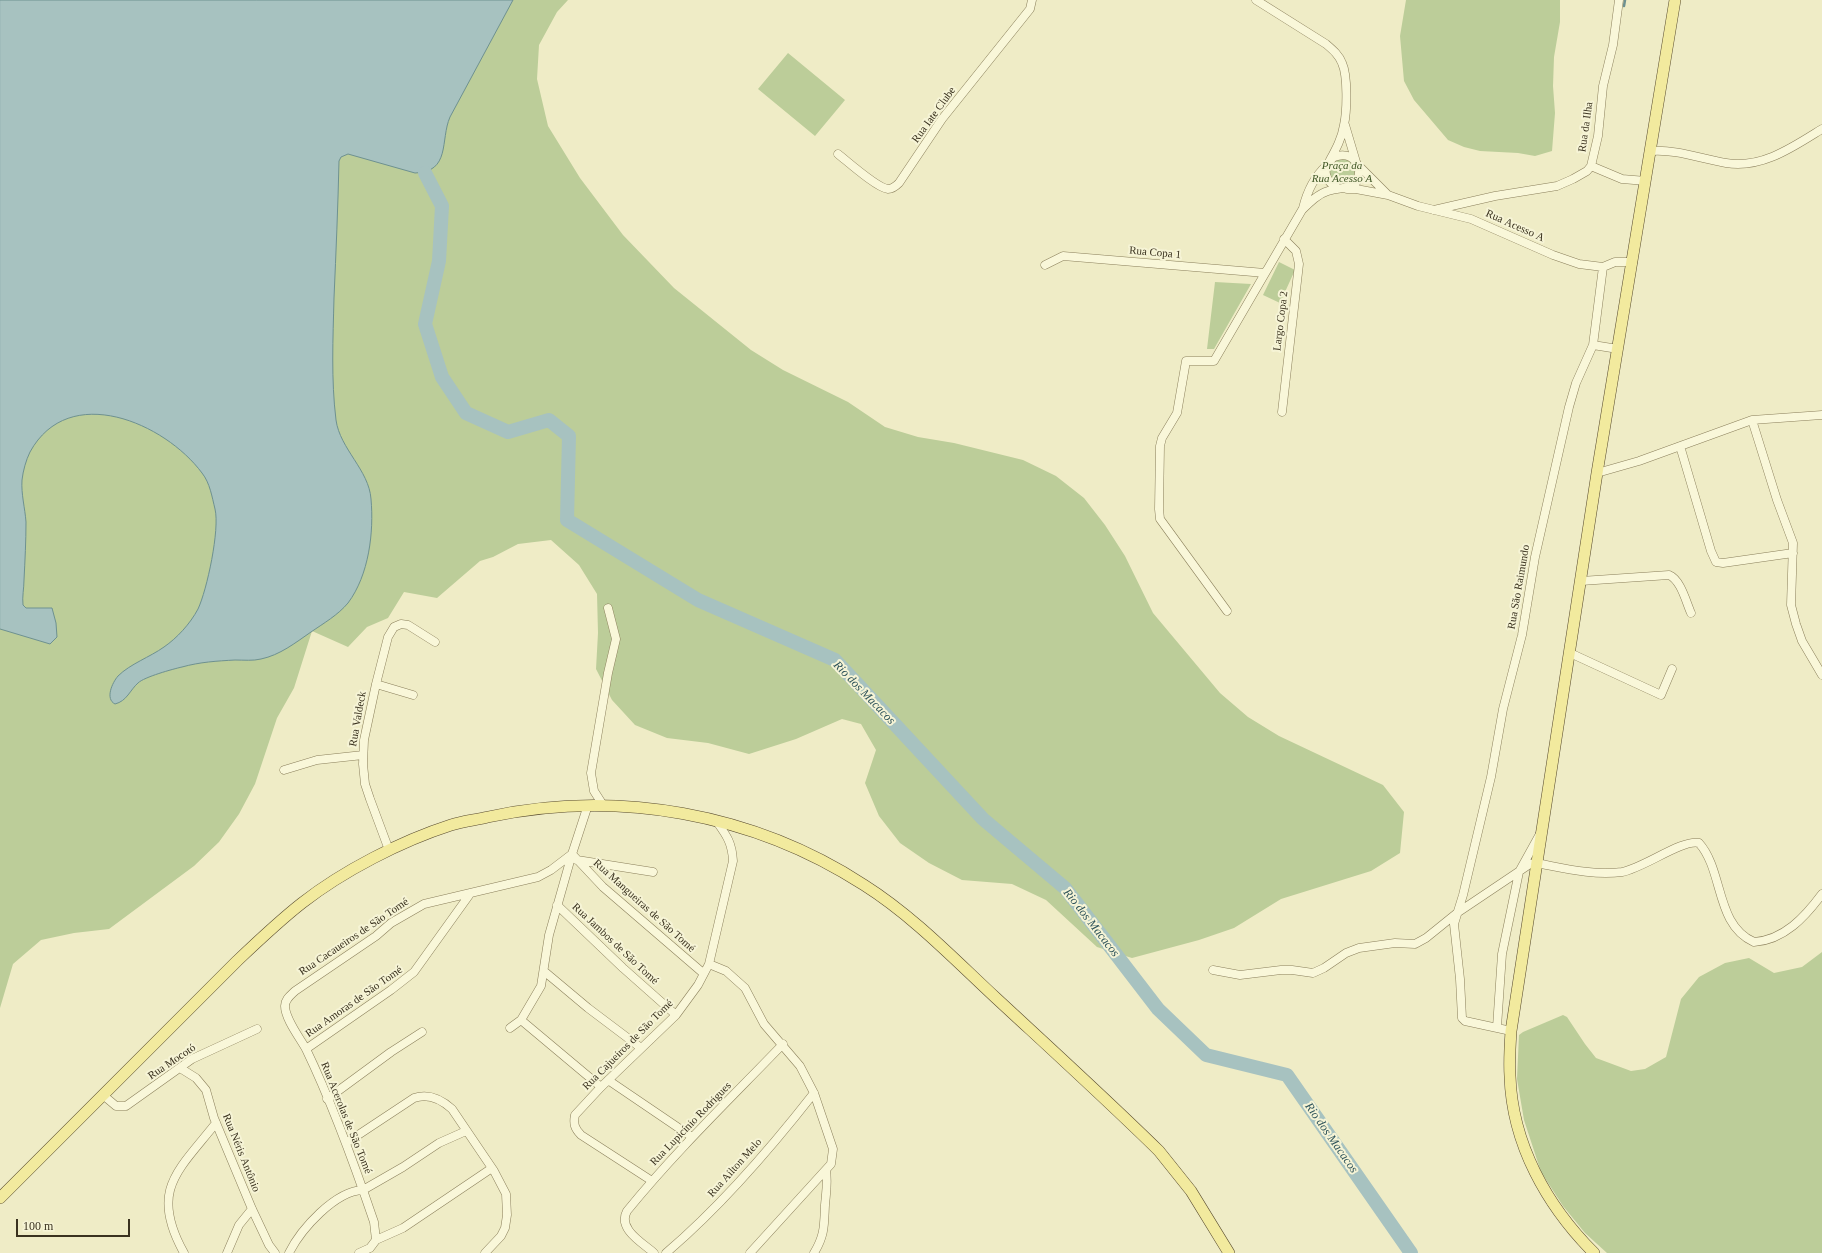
<!DOCTYPE html>
<html>
<head>
<meta charset="utf-8">
<style>
  body { margin:0 }
  #map { position:relative; width:1822px; height:1253px; overflow:hidden; background:#efecc6; font-family:"Times New Roman",serif }
  canvas { display:block }
  .scale { position:absolute; left:16px; top:1219px; width:114px; height:18px; box-sizing:border-box; border:2px solid #3a321f; border-top:0; padding-left:5px; font-size:12px; line-height:14px; white-space:nowrap; color:#3a321f; -webkit-text-stroke:3px #f6f4d6; paint-order:stroke }
</style>
</head>
<body>
<div id="map">
<canvas width="1822" height="1253"></canvas>
<div class="scale">100 m</div>
</div>
<script>
const ctx = document.querySelector('canvas').getContext('2d');
ctx.lineJoin = 'round';
function paint(path, color) { ctx.fillStyle = color; ctx.fill(path, 'evenodd'); }
function strokePath(path, color, width, dash) { ctx.strokeStyle = color; ctx.lineWidth = width; ctx.lineCap = dash ? 'butt' : 'round'; ctx.setLineDash(dash || []); ctx.stroke(path); }
function write(font, color, halo, rows, align = 'center') {
  ctx.font = font + ' "Times New Roman",serif'; ctx.lineWidth = 4; ctx.setLineDash([]); ctx.textBaseline = 'middle'; ctx.strokeStyle = halo; ctx.fillStyle = color; for (const [text, x, y, turn = 0] of rows) {
    ctx.save(); ctx.translate(x, y); ctx.rotate((+turn || 0) * Math.PI / 180); ctx.textAlign = isNaN(turn) ? turn : align; if (halo) ctx.strokeText(text, 0, 0); ctx.fillText(text, 0, 0); ctx.restore();
  }
}
paint(new Path2D(`
  M497 0H568L557 12 539 45 537 79 548 126 580 178 623 235 674 288 751 350 783 370 848 402 885 427 918 437 954 443 1023 460 1056 476 1084 498 1105 525 1125 556 1153 613 1220 693 1248 717 1279 736 1383 785 1404 812 1400 853 1371 871 1281 899 1234 928 1199 940 1132 958 1097 947 1046 900 1012 884 962 880 929 863 900 843 879 816 865 783 876 750 861 724 842 719 796 739 749 754 708 743 667 738 635 725 612 700 596 669 598 633 597 594 579 565 551 540 518 544 493 557 480 561 437 598 404 592 388 618 367 627 348 647 312 631 294 688 277 718 255 784 239 814 219 842 194 866 109 929 74 933 41 940 13 964 0 1008V555L21 449 274 217Z
  M1406 0H1560V22L1554 57 1553 86 1555 113 1552 151 1535 156 1518 153 1480 151 1464 147 1448 140 1414 100 1404 81 1400 36Z
  M788 53 845 100 815 136 758 89Z
  M1345 157 1356 166 1355 180 1342 187 1329 179C1329 162 1329 162 1345 157Z
  M1279 262 1295 270 1280 303 1263 295Z
  M1215 282 1251 284 1214 349H1207Z
  M1822 952V1253H1607L1585 1233 1563 1206 1541 1172 1524 1120 1517 1079 1519 1035 1523 1032 1563 1015 1567 1017 1585 1044 1596 1058 1631 1071 1645 1069 1666 1057 1681 999 1699 977 1725 963 1749 958 1774 973 1802 967Z`), '#bccd99');
const water = new Path2D(`
  M0 0H513L450 117C440 140 451 172 415 173L348 154 341 157 339 161C338 206 336 252 334 298 333 338 331 380 336 420 340 449 369 470 371 499 374 532 369 575 348 603 338 615 324 623 311 632 295 643 280 655 261 659 253 661 244 660 235 660 217 661 200 662 182 667 173 669 144 677 138 683 130 690 127 701 115 704 105 699 112 683 118 676 130 664 150 657 164 647 177 638 190 624 198 609 207 590 220 529 215 509 212 497 210 483 202 473 165 423 69 381 30 452 26 460 23 471 22 480 21 494 25 508 26 522 26 541 25 560 24 580 24 588 22 597 23 605L26 608H52L56 623 57 637 50 644 0 629Z`);
paint(water, '#a7c2c0');
strokePath(water, '#6e9190', 1);
strokePath(new Path2D(`
  M1624 6 1625 0`), '#6e9190', 2.5);
strokePath(new Path2D(`
  M425 173 442 206 439 261 425 324 442 377 466 413 508 432 549 420 569 436 567 520 698 600 835 660 983 819 1065 888 1158 1009 1206 1055 1287 1075 1411 1253`), '#a7c2c0', 14);
const minor = new Path2D(`
  M1256 0 1326 44C1333 50 1339 55 1342 63 1348 76 1347 111 1344 125 1342 138 1336 149 1330 160
  M1345 125 1356 162
  M1651 151C1677 149 1701 159 1726 163 1762 169 1793 147 1822 129
  M838 154C847 161 877 188 888 189 893 189 896 186 899 183L942 119 1030 9 1032 0
  M1359 166 1387 194
  M1591 166 1622 179 1646 181
  M1347 189H1356L1388 195 1418 206 1471 219 1553 255 1579 264 1603 267 1615 262H1633
  M1303 208C1307 192 1313 178 1326 166
  M1434 210 1495 196 1557 186 1573 179 1587 171 1591 166 1598 136 1603 86 1613 45 1619 0
  M1045 265 1063 256 1265 273
  M1593 345 1618 349
  M1282 412 1299 264 1296 251 1284 239
  M1752 420 1777 500 1793 543 1791 605 1796 624 1802 641 1822 675
  M1680 446 1711 551 1716 562 1723 563 1793 553
  M1597 473 1639 461 1752 420 1822 415
  M1581 581 1669 575C1681 580 1686 602 1691 613
  M1227 611 1160 519 1159 509 1160 446 1162 438 1177 413 1186 361H1214L1302 210C1310 202 1318 194 1328 191 1339 187 1347 190 1356 183 1365 166 1352 150 1334 157 1321 168 1324 181 1338 188
  M1570 653 1661 695 1672 669
  M376 684 413 695
  M284 770 317 760 363 755
  M603 805 594 791 591 773 608 673 616 639 608 608
  M389 850 370 799 365 784 363 764 364 740 376 684 388 637 394 627 401 624 408 625 435 642
  M577 860 653 872
  M557 905 623 968 676 1015
  M709 964 726 971 745 988 764 1024 800 1066 814 1093 833 1149 831 1164 750 1253
  M1213 970 1240 975 1281 970H1292L1313 973 1324 968 1346 953 1359 948 1395 943 1415 944 1426 938 1457 913 1530 864 1536 863C1563 868 1594 876 1622 872 1644 868 1682 839 1699 843 1724 871 1715 925 1754 942 1784 940 1805 917 1822 894
  M545 972 588 1008 641 1048
  M521 1020 601 1087
  M1497 1027 1502 954 1519 872 1540 834
  M510 1028 521 1020 541 986 549 935 572 854 588 805
  M1511 1031 1465 1021 1462 1018 1460 979 1454 924 1463 895 1491 777 1503 709 1522 635 1535 557 1569 407 1576 383 1593 345 1603 267
  M306 1049 391 990 414 972 470 894
  M180 1068 196 1078 206 1090 214 1118 252 1209 269 1245 275 1253
  M608 1080 692 1137
  M103 1095 116 1106H126L192 1059 257 1029
  M327 1099 391 1052 422 1032
  M346 1143 414 1098C428 1093 441 1099 452 1109L494 1171 506 1194 507 1215 505 1228 501 1236 485 1253
  M652 1181 581 1135C575 1129 573 1124 575 1115L601 1087 676 1015 698 985 709 964 733 861C732 843 727 836 717 822
  M376 1240 403 1228 492 1168
  M184 1253C149 1190 178 1171 216 1123
  M227 1253 239 1225 252 1209
  M289 1253C301 1229 335 1191 363 1190L403 1167 439 1143 466 1131
  M359 1253 370 1248 376 1240 374 1222C354 1163 333 1105 306 1049 300 1038 285 1019 285 1006 285 999 291 995 295 991L376 936 391 923 424 904 538 877 551 870 572 854 603 887 703 973
  M654 1253C643 1243 617 1229 627 1211 675 1152 730 1099 783 1044
  M666 1253C719 1208 771 1148 814 1093
  M814 1253C825 1235 824 1225 825 1205 826 1193 828 1183 826 1171`);
const major = new Path2D(`
  M0 1198 237 961C258 941 279 921 302 903 343 871 401 841 451 825 463 821 476 820 488 817 617 789 753 813 864 885 913 916 954 959 996 998 1051 1049 1106 1099 1159 1151L1191 1191 1229 1253
  M1594 1253C1547 1206 1512 1144 1510 1076 1509 1061 1510 1046 1511 1031L1597 473 1675 0`);
strokePath(minor, '#8a7f5b', 9);
strokePath(major, '#584b2f', 12);
strokePath(minor, '#f9f7d9', 8);
strokePath(major, '#f2ea9e', 11);
write('11px', '#3a321f', '#f6f4d6', [
  ["Rua Iate Clube",934,115,-54],
  ["Rua da Ilha",1586,127,-82],
  ["Rua Acesso A",1515,226,24],
  ["Rua Copa 1",1155,253,5],
  ["Largo Copa 2",1281,321,-83],
  ["Rua São Raimundo",1519,587,-80],
  ["Rua Valdeck",358,719,-80],
  ["Rua Mangueiras de São Tomé",644,906,42],
  ["Rua Cacaueiros de São Tomé",354,937,-34],
  ["Rua Jambos de São Tomé",615,944,43],
  ["Rua Amoras de São Tomé",354,1002,-35],
  ["Rua Cajueiros de São Tomé",628,1045,-45],
  ["Rua Mocotó",172,1062,-34],
  ["Rua Acerolas de São Tomé",346,1118,68],
  ["Rua Lupicínio Rodrigues",691,1124,-46],
  ["Rua Néris Antônio",241,1153,68],
  ["Rua Ailton Melo",735,1168,-48]
]);
write('italic 11px', '#405726', '#f6f4d6', [
  ["Praça da",1342,166],
  ["Rua Acesso A",1342,179]
]);
write('italic 12px', '#2e535a', '#f6f4d6', [
  ["Rio dos Macacos",864,693,46],
  ["Rio dos Macacos",1091,923,52],
  ["Rio dos Macacos",1331,1138,55]
]);
</script>
</body>
</html>
